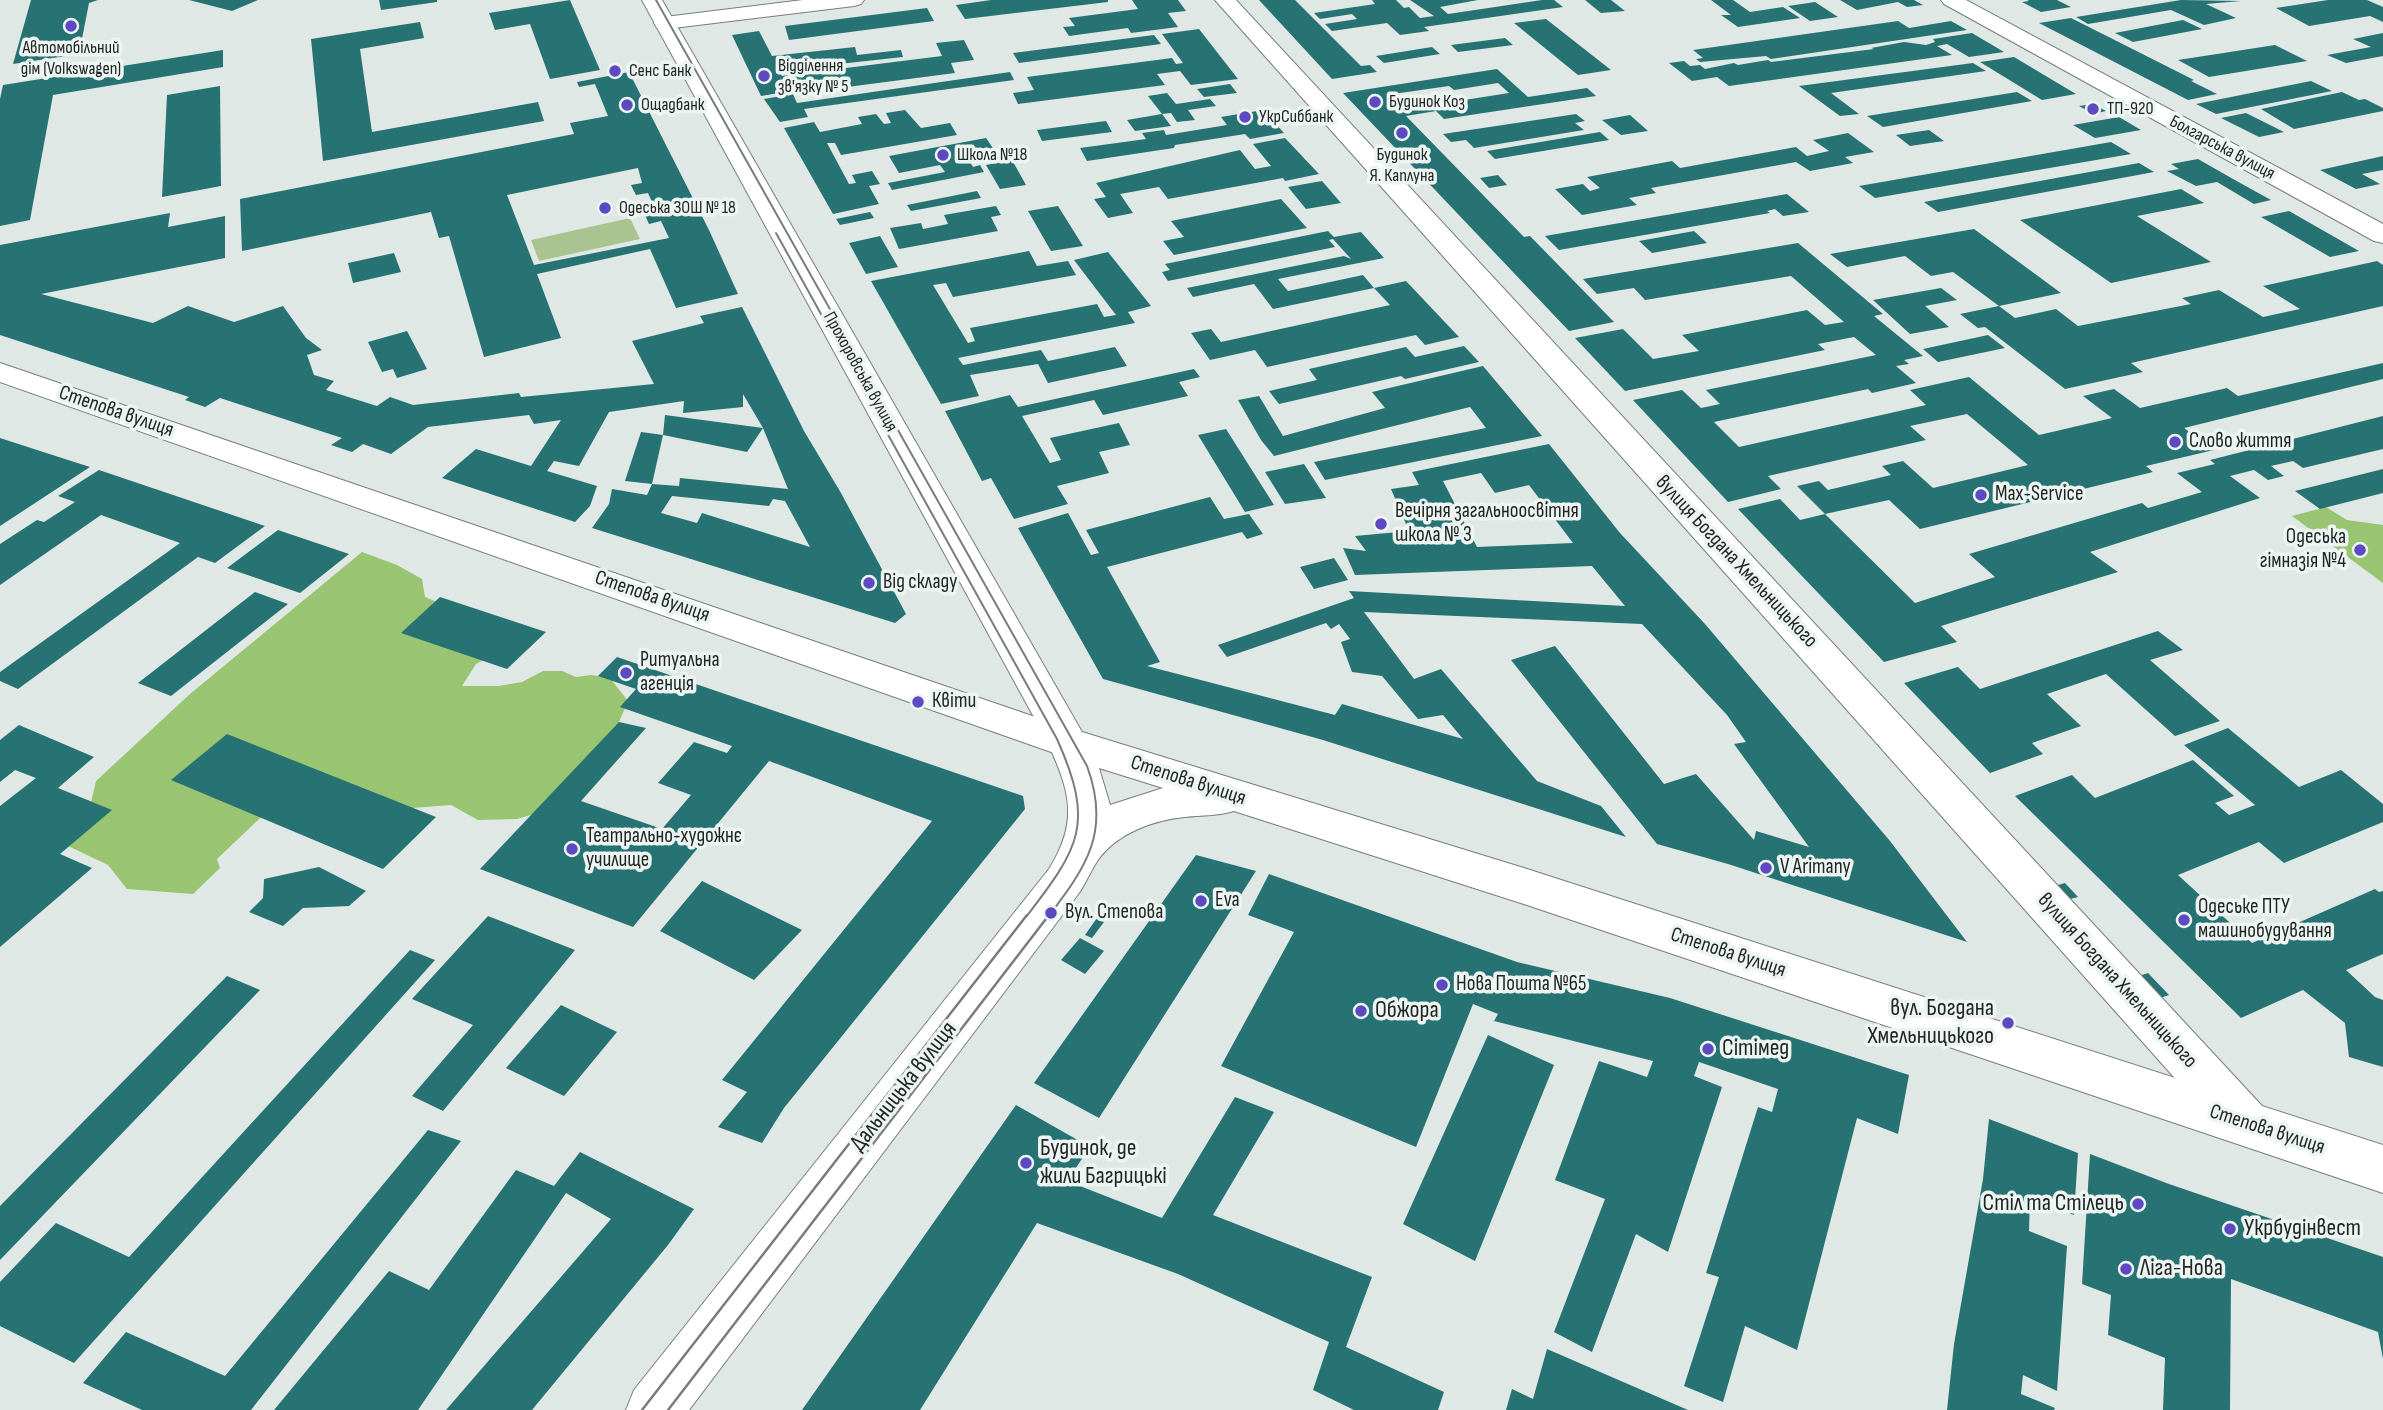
<!DOCTYPE html>
<html>
<head>
<meta charset="utf-8">
<style>
  body { margin:0 }
  canvas { display:block; background:#e0e8e5 }
</style>
</head>
<body>
<canvas width="2383" height="1410"></canvas>
<script>
const ctx = document.querySelector('canvas').getContext('2d');
ctx.lineJoin = 'round';
function paint(path, color) { ctx.fillStyle = color; ctx.fill(path, 'evenodd'); }
function strokePath(path, color, width, dash) { ctx.strokeStyle = color; ctx.lineWidth = width; ctx.lineCap = dash ? 'butt' : 'round'; ctx.setLineDash(dash || []); ctx.stroke(path); }
function write(font, color, halo, rows, align = 'center') {
  ctx.font = font + ' "Sofia Sans Condensed",sans-serif'; ctx.lineWidth = 7; ctx.setLineDash([]); ctx.textBaseline = 'middle'; ctx.strokeStyle = halo; ctx.fillStyle = color; for (const [text, x, y, turn = 0] of rows) {
    ctx.save(); ctx.translate(x, y); ctx.rotate((+turn || 0) * Math.PI / 180); ctx.textAlign = isNaN(turn) ? turn : align; if (halo) ctx.strokeText(text, 0, 0); ctx.fillText(text, 0, 0); ctx.restore();
  }
}
paint(new Path2D(`
  M630 218 640 239 539 261 531 240Z`), '#a9c491');
paint(new Path2D(`
  M2326 507 2347 520 2383 525V583L2292 516Z
  M362 552 397 565 422 579 425 597 524 638 476 664 462 686H498L522 682 543 671H562L576 677 591 675 610 678 628 701 619 722 601 748 548 810 517 819 478 820 451 805 412 808 278 801 217 859 220 868 193 894 127 889 108 865 66 845 90 807 96 781 190 694Z`), '#99c471');
paint(new Path2D(`
  M31 0H98L89 3 79 54 13 64Z
  M189 0H258L232 11Z
  M379 0H437V2L381 10Z
  M570 0 600 70 550 79 530 24 495 30 489 13Z
  M991 0H1108V2L965 19 956 5Z
  M1132 0H1178L1186 11 1168 13 1178 27 1131 33 1128 28 1069 36 1063 27 1075 26 1069 18 1138 9Z
  M1259 0H1295L1361 66 1370 65 1377 72 1332 79Z
  M1372 0H1396L1404 8 1409 7 1420 18 1434 16 1410 0H1478L1440 7 1448 14 1542 0H1554L1563 7 1424 27 1429 31 1400 35 1387 23 1332 31 1325 24 1357 19 1352 14 1320 19 1314 13 1375 4Z
  M1585 0H1611L1625 11 1601 13Z
  M1711 0H1733L1750 12 1783 7 1800 18 1738 27 1721 15H1731Z
  M1840 0H1914L1923 5 1907 7 1898 2 1857 10Z
  M2027 0H2057L2071 7 2041 12 2022 2 2029 1Z
  M2181 0 2241 1 2206 4 2236 18 2204 25 2171 10 2088 24 2076 17Z
  M2328 0H2367L2383 7V22L2370 16 2309 26 2276 8Z
  M1815 2 1838 17 1810 21 1788 6Z
  M927 8 934 21 789 40 785 26Z
  M2071 18 2194 80 2191 81 2217 94 2188 100 2039 23Z
  M1546 19 1611 70 1578 75 1514 23Z
  M2183 20 2202 29 2133 42 2115 33Z
  M1898 21 1909 28 1951 21 1967 30 1771 59 1766 56 1700 62 1696 59 1703 58 1693 50Z
  M420 22 424 38 360 49 372 132 538 102 544 121 323 161 311 39Z
  M1199 29 1238 79 1191 85 1180 71 1157 74 1165 85 1018 104 1013 93 1034 90 1027 77 1172 58 1176 64 1183 63 1162 34Z
  M759 31 772 56 855 47 857 55 901 50 903 57 793 69 791 63 776 64 782 76 942 56 936 43 964 40 974 60 951 63 955 73 801 93 797 82H786L791 91 761 96 732 35Z
  M1972 33 2004 52 1969 57 1947 44 1937 46 1952 55 1729 86 1717 77 1692 81 1669 63 1684 61 1690 66 1700 65 1705 69 1734 63 1738 65 1768 60 1771 62 1874 49 1871 48 1904 42 1926 45 1935 42 1933 39Z
  M2383 33V56L2346 63 2327 55 2371 47 2353 39Z
  M1154 35 1161 44 1019 63 1013 53Z
  M1505 38 1513 45 1458 52 1451 45Z
  M2275 45 2307 61 2209 77 2178 60Z
  M1432 47 1440 54 1384 63 1376 56Z
  M223 50V67L53 95 30 220 0 226V99L3 85Z
  M2014 57 2076 94 2042 100 1980 62Z
  M1973 63 1986 71 1831 93 1859 114 1840 116 1799 86Z
  M1497 69 1528 97 1587 88 1596 96 1444 119 1436 111 1406 116 1524 237 1530 236 1614 322 1569 331 1343 93ZM1498 83 1509 93 1407 109 1393 94 1449 86 1454 90Z
  M629 72 709 230 738 294 676 308 650 249 537 274 561 338 484 357 449 236 439 238 431 212 242 251 240 199 574 134 570 123 608 116 595 84 579 87 577 82ZM638 168 642 183 631 185 636 195 648 193 656 211 644 213 649 224 661 221 669 238 534 265 507 195Z
  M1010 72 1014 80 818 107 804 109 808 117 780 122 764 99 793 94 797 103Z
  M2311 81 2332 91 2216 114 2196 104Z
  M1230 84 1237 93 1204 97 1197 89Z
  M220 86 221 186 162 197 167 95Z
  M2017 92 2032 101 1883 127 1867 116Z
  M2342 92 2359 100 2365 99 2383 108V111L2294 129 2261 109Z
  M1167 93 1176 104 1210 99 1216 106 1188 110 1195 120 1177 122 1171 113 1162 114 1148 96Z
  M2093 104 2106 111 2093 114 2079 106Z
  M905 110 921 128 950 123 957 135 841 155 835 143H827L849 184 856 183 852 175 872 171 880 184 869 186 879 204 833 214 784 128 814 122 820 132 862 124 858 117 876 114 884 124 891 123 886 113Z
  M1263 110 1284 133 1250 139 1245 134 1175 145 1174 148 1087 161 1080 148 1146 139 1142 133 1164 130 1166 135 1227 125 1221 117Z
  M2246 113 2284 132 2259 137 2221 118Z
  M1162 114 1171 126 1135 131 1127 120Z
  M1576 114 1585 121 1575 123 1584 130 1474 148 1466 140 1451 142 1443 134Z
  M1630 115 1648 131 1621 135 1602 120Z
  M2119 117 2141 130 2095 138 2073 125Z
  M1106 121 1112 132 1042 141 1037 130Z
  M1929 130 1944 141 1910 146 1896 135Z
  M1600 132 1609 140 1495 159 1487 151Z
  M1848 133 1874 152 1845 157 1853 163 1810 171 1796 162 1651 188 1656 193 1629 198 1637 205 1582 215 1555 189 1583 184 1590 191 1600 188 1587 177 1672 161 1680 168 1796 147 1807 156 1829 151 1813 140Z
  M986 138 997 154 969 160 973 167 980 165 984 172 892 190 888 183 945 172 940 165 899 173 889 156Z
  M1285 138 1319 174 1285 181 1283 178 1168 199 1159 187 1120 194 1133 213 1108 218 1094 199 1106 197 1096 183 1240 150 1255 169 1271 166 1253 144Z
  M2111 142 2131 154 1875 198 1859 186Z
  M2383 156V170L2362 174 2380 184 2356 189 2320 170Z
  M2198 159 2233 179 2271 200 2254 204 2217 182 2196 186 2167 171 2179 169 2171 164Z
  M1012 160 1026 185 1000 189 986 165Z
  M2139 163 2154 172 1938 212 1924 202Z
  M1498 175 1507 185 1489 188 1480 178Z
  M1322 181 1341 203 1306 209 1288 187Z
  M2181 189 2204 203 2137 216 2211 262 2111 283 2020 220Z
  M977 191 981 198 911 211 907 205Z
  M1787 194 1809 212 1783 216 1775 209 1767 211 1770 213 1559 250 1545 236Z
  M1281 199 1307 228 1174 255 1163 241 1184 237 1171 221Z
  M996 206 1001 215 991 217 998 231 899 249 890 228 921 223 923 229 948 224 944 215Z
  M1058 206 1083 246 1051 251 1028 211Z
  M2289 211 2359 251 2330 257 2261 217Z
  M870 212 874 218 840 225 836 219Z
  M170 213 168 227 225 216V258L41 294 153 323 188 306 234 322 283 306 306 338 322 350 307 355 314 375 334 381 326 390 377 406 390 397 413 405 519 393 521 397 654 384 632 341 704 323 700 316 742 307 804 431 841 493 906 614 895 623 592 528 609 504 612 489 647 495 652 484 679 486 680 478 788 489 763 428 743 394V407L683 413 684 401 609 412 579 466 554 461 547 471 597 486 590 506 575 522 442 478 476 449 531 466 561 420 534 424 529 415 428 427 391 454 363 444 352 452 331 445 342 438 220 398 205 407 185 400 189 397 0 335V245ZM672 496 769 506 773 499 785 501 810 547 702 513 697 523 661 513Z
  M1974 229 2061 293 1999 306 1953 272 1931 276 1905 256 1847 267 1830 254Z
  M1328 231 1334 237 1361 232 1384 258 1278 279 1288 291 1363 275 1374 288 1273 309 1254 284 1193 297 1187 288 1344 256 1351 259 1333 239 1329 240 1335 247 1168 281 1162 272 1170 270 1165 264Z
  M1694 231 1707 243 1652 253 1639 241Z
  M880 236 898 267 866 274 849 243Z
  M1798 243 1883 314 1874 316 1923 356 1904 360 1909 364 1896 366 1916 383 1872 393 1868 389 1714 422 1739 447 1926 405 1910 390 1969 377 2039 435 2112 418 2083 396 2114 389 2140 408 2227 388 2238 396 2383 363V379L2184 428 2214 450 2146 466 2153 472 1920 529 1889 500 1825 514 1797 486 1819 481 1828 490 1891 475 1882 466 1903 461 1933 488 2028 465 1967 414 1910 426 1926 440 1768 476 1781 489 1728 502 1633 400 1682 390 1701 408 1720 404 1706 390 1876 355 1854 337 1818 344 1825 350 1625 391 1575 338 1623 329 1653 359 1699 351 1682 335 1807 310 1825 325 1844 322 1791 276 1645 300 1634 288 1597 294 1583 279Z
  M1029 251 1037 266 1068 261 1076 275 953 297 946 283 933 285 968 343 975 341 970 328 1097 304 1104 317 1116 315 1074 260 1108 252 1151 306 1128 312 1135 323 958 358 963 365 1041 350 1048 361 1115 347 1127 366 1048 383 1038 364 970 375 979 396 941 404 871 281Z
  M394 253 401 272 353 283 348 263Z
  M2377 261 2383 265V306L2131 363 2143 372 2065 389 1985 327 1978 328 1960 314 1999 306 2015 318 2056 309 2078 326 2191 304 2182 298 2219 290 2263 317 2300 309 2263 286Z
  M1406 281 1459 337 1425 345 1416 335 1267 367 1255 350 1210 360 1191 333 1211 329 1221 342 1390 305 1374 288Z
  M1941 288 1957 300 1925 306 1949 327 1910 334 1873 300Z
  M407 331 427 369 397 378 393 369 382 372 368 342Z
  M1988 335 2005 348 1938 362 1923 349Z
  M1464 346 1479 362 1405 379 1401 376 1279 404 1269 391 1317 380 1309 369 1406 347 1415 357Z
  M1483 366 1542 436 1325 480 1314 462 1486 428 1470 407 1274 456 1261 440 1238 400 1259 396 1283 436 1385 408 1372 392Z
  M1194 369 1200 377 1179 382 1188 396 1103 415 1094 400 1022 416 1050 463 1061 460 1050 438 1119 423 1130 445 1099 452 1109 473 1057 486 1068 504 1014 519 991 478 982 481 945 411 1010 395 1018 407Z
  M665 415 763 428 747 452 663 435Z
  M2383 416V449L2303 468 2293 461 2271 466 2284 476 2268 480 2254 470 2230 476 2260 498 2090 552 2118 572 1941 626 1957 642 1884 662 1738 509 1780 499 1800 520 1825 514 1915 603 1995 577 1969 554 2142 503 2148 508 2202 492 2177 473 2215 464 2210 460Z
  M1226 429 1274 505 1245 512 1198 435Z
  M641 432 663 435 652 484 625 481Z
  M0 438 65 459 90 467 0 526Z
  M1549 444 1620 533 1705 624 1890 841 1967 942 1728 864 1657 844 1511 660 1555 646 1664 784 1696 774 1754 840 1756 831 1809 847 1734 744 1746 742 1727 715 1642 624 1364 612 1414 679 1441 669 1537 781 1601 806 1626 837 1323 740 1103 679 1018 528 1068 513 1091 555 1099 553 1086 530 1210 497 1224 519 1249 514 1263 534 1247 539 1242 532 1107 567 1160 662 1147 666 1335 715 1342 704 1463 739 1443 715 1418 719 1382 676 1352 672 1341 642 1350 639 1339 624 1331 629 1326 623 1227 657 1218 645 1354 598 1349 591 1625 606 1592 566 1355 575 1343 548 1366 551 1355 536 1409 531 1391 489 1419 485 1412 472ZM1481 473 1495 493 1529 485 1573 543 1477 547 1443 481Z
  M1304 464 1326 498 1285 504 1265 472Z
  M2383 469V493L2320 509 2295 491Z
  M99 470 265 526 215 563 198 557 18 689 0 681V672L180 543 101 515 0 585V544L37 520 44 522 75 502 58 496Z
  M278 530 349 554 300 593 227 568Z
  M1334 558 1348 580 1314 589 1300 567Z
  M255 592 288 604 171 696 138 683Z
  M440 597 546 632 507 669 401 633Z
  M2158 631 2183 650 2150 660 2220 721 2175 736 2106 674 2047 694 2081 726 2032 743 2043 754 1990 773 1904 683 1958 667 1980 689Z
  M617 657 1023 796 1025 809 784 1108 762 1143 718 1127 747 1092 722 1080 932 821 769 761 633 927 480 869 619 722 646 728 581 801 662 829 691 795 658 783 694 742 727 753 732 746 620 707 636 689 598 676Z
  M19 725 94 757 58 788 112 810 60 854 92 868 0 947V806L36 778 15 770 0 782V740Z
  M2228 728 2299 787 2341 770 2383 804V822L2284 863 2259 842 2178 875 2252 943 2375 889 2379 892 2383 891V954L2346 970 2375 997 2383 1000V1067L2349 1057 2345 1023 2303 990 2241 1018 2015 796 2072 775 2095 798 2193 760 2234 796 2215 803 2229 815 2255 805 2184 745Z
  M227 734 436 817 383 869 171 780Z
  M1196 855 1256 871 1099 1118 1034 1083Z
  M319 867 366 891 349 906 303 908 283 926 249 912 263 898 264 879Z
  M1269 874 1517 962 1670 998 1909 1075 1898 1134 1857 1118 1797 1350 1745 1326 1723 1402 1684 1386 1719 1277 1706 1273 1758 1107 1772 1112 1778 1089 1699 1062 1694 1076 1722 1087 1668 1252 1636 1234 1592 1352 1554 1332 1605 1199 1555 1180 1599 1061 1647 1077 1653 1061 1494 1021 1498 1014 1473 1004 1416 1147 1221 1066 1294 932 1248 915Z
  M702 881 802 930 754 980 660 931Z
  M2065 883 2078 897 2070 899 2058 885Z
  M488 916 575 950 443 1111 412 1096 473 1025 412 999Z
  M1097 918 1104 922 1092 938 1085 935Z
  M1080 938 1104 951 1085 974 1061 960Z
  M410 950 435 960 74 1363 0 1326V1282L56 1223 129 1257Z
  M2148 973 2169 995 2157 999 2136 977Z
  M227 976 260 990 0 1260V1206Z
  M561 1005 617 1032 564 1096 506 1068Z
  M1488 1035 1554 1065 1475 1261 1403 1224Z
  M1235 1097 1274 1112 1213 1215 1372 1277 1346 1347 1444 1392 1438 1410H1354L1313 1390 1329 1342 1178 1274 1037 1223 920 1410H802L1016 1105 1090 1147 1067 1181 1162 1218Z
  M1989 1119 2078 1153 2074 1215 2030 1198 2029 1231 2067 1246 2057 1391 2023 1375 2021 1394 2055 1408 2054 1410H1947L1954 1344 1983 1179Z
  M428 1130 461 1141 251 1410H142L83 1383 126 1332 225 1376Z
  M580 1152 694 1209 668 1245 532 1410H446L611 1219 566 1193 418 1410H274L389 1271 429 1290 516 1170 554 1186Z
  M2090 1154 2169 1184 2383 1257V1359L2378 1332 2231 1279 2230 1410H2163L2165 1358 2108 1335 2111 1295 2082 1284Z
  M1547 1349 1688 1410H1506L1512 1389 1533 1399Z`), '#277273');
const street = new Path2D(`
  M803 0H864L861 4 854 6 665 29 657 28 654 23 657 18 665 17Z
  M1941 0H1966L2383 224V243L2374 241 1944 4Z
  M0 363 1082 733 1088 743 1082 753 1068 758 1054 753 0 382Z`);
const secondary = new Path2D(`
  M1215 0H1236L2263 1107 2271 1123 2263 1139 2246 1146 2229 1139Z`);
const primary = new Path2D(`
  M642 0H662L1082 732 1527 869 2383 1145V1193L1527 905 1234 811C1218 816 1202 815 1185 817 1154 820 1117 833 1098 860 1091 870 1086 883 1079 893L689 1410H626L634 1390 1049 869C1079 821 1070 792 1048 743ZM1099 768 1163 788 1110 805Z`);
strokePath(street, '#777e7c', 2);
strokePath(secondary, '#777e7c', 2);
strokePath(primary, '#777e7c', 2);
paint(street, '#fff');
paint(secondary, '#fff');
paint(primary, '#fff');
strokePath(new Path2D(`
  M656 0 1087 766C1111 831 1087 866 1048 917
  M776 233 1057 739C1095 824 1080 847 1026 917`), '#797e7c', 2);
strokePath(new Path2D(`
  M642 1410 1027 915
  M668 1410 1049 915`), '#797e7c', 2.5);
for (const [x, y, r, color] of [
  [71,26,7,"#5d49c1"],
  [615,71,7,"#5d49c1"],
  [764,76,7,"#5d49c1"],
  [1375,102,7,"#5d49c1"],
  [627,105,7,"#5d49c1"],
  [2093,109,7,"#5d49c1"],
  [1245,117,7,"#5d49c1"],
  [1402,133,7,"#5d49c1"],
  [943,155,7,"#5d49c1"],
  [605,208,7,"#5d49c1"],
  [2175,442,7,"#5d49c1"],
  [1981,495,7,"#5d49c1"],
  [1381,524,7,"#5d49c1"],
  [2360,550,7,"#5d49c1"],
  [869,583,7,"#5d49c1"],
  [626,673,7,"#5d49c1"],
  [918,702,7,"#5d49c1"],
  [572,849,7,"#5d49c1"],
  [1766,868,7,"#5d49c1"],
  [1201,901,7,"#5d49c1"],
  [1051,913,7,"#5d49c1"],
  [2184,920,7,"#5d49c1"],
  [1442,985,7,"#5d49c1"],
  [1361,1011,7,"#5d49c1"],
  [2008,1023,7,"#5d49c1"],
  [1708,1049,7,"#5d49c1"],
  [1026,1163,7,"#5d49c1"],
  [2138,1204,7,"#5d49c1"],
  [2230,1229,7,"#5d49c1"],
  [2126,1269,7,"#5d49c1"]
]) { const dot = new Path2D(); dot.arc(x, y, r, 0, 2 * Math.PI); ctx.fillStyle = color; ctx.fill(dot); strokePath(dot, '#edf5f3', 2.5); }
write('18px', '#222524', '#edf5f3', [
  ["Автомобільний",71,48,"center"],
  ["дім (Volkswagen)",71,69,"center"],
  ["Відділення",778,66],
  ["зв'язку № 5",778,87],
  ["Сенс Банк",629,71],
  ["Будинок Коз",1389,102],
  ["Ощадбанк",641,105],
  ["ТП-920",2107,109],
  ["УкрСиббанк",1259,117],
  ["Школа №18",957,155],
  ["Будинок",1402,155,"center"],
  ["Я. Каплуна",1402,176,"center"],
  ["Одеська ЗОШ № 18",619,208]
], 'left');
write('18px', '#222524', '#edf5f3', [
  ["Болгарська вулиця",2222,148,28],
  ["Прохоровська вулиця",860,372,61]
]);
write('21px', '#222524', '#edf5f3', [
  ["Степова вулиця",116,412,19],
  ["вулиця Богдана Хмельницького",1736,562,47],
  ["Степова вулиця",652,597,19],
  ["Степова вулиця",1188,781,18],
  ["Степова вулиця",1728,953,18],
  ["вулиця Богдана Хмельницького",2117,981,48],
  ["Степова вулиця",2267,1130,18]
]);
write('21px', '#222524', '#edf5f3', [
  ["Слово життя",2189,442],
  ["Max-Service",1995,495],
  ["Вечірня загальноосвітня",1395,512],
  ["школа № 3",1395,536],
  ["Одеська",2346,538,"right"],
  ["гімназія №4",2346,562,"right"],
  ["Від складу",883,583],
  ["Ритуальна",640,661],
  ["агенція",640,685],
  ["Квіти",932,702],
  ["Театрально-художнє",586,837],
  ["училище",586,861],
  ["V Arimany",1780,868],
  ["Eva",1215,901],
  ["Одеське ПТУ",2198,908],
  ["машинобудування",2198,932],
  ["Вул. Степова",1065,913],
  ["Нова Пошта №65",1456,985]
], 'left');
write('24px', '#222524', '#edf5f3', [
  ["вул. Богдана",1994,1009,"right"],
  ["Хмельницького",1994,1037,"right"],
  ["Обжора",1375,1011],
  ["Сітімед",1722,1049],
  ["Будинок, де",1040,1149],
  ["жили Багрицькі",1040,1177],
  ["Стіл та Стілець",2124,1204,"right"],
  ["Укрбудінвест",2244,1229],
  ["Ліга-Нова",2140,1269]
], 'left');
write('24px', '#222524', '#edf5f3', [
  ["Дальницька вулиця",904,1087,-52]
]);
</script>
</body>
</html>
